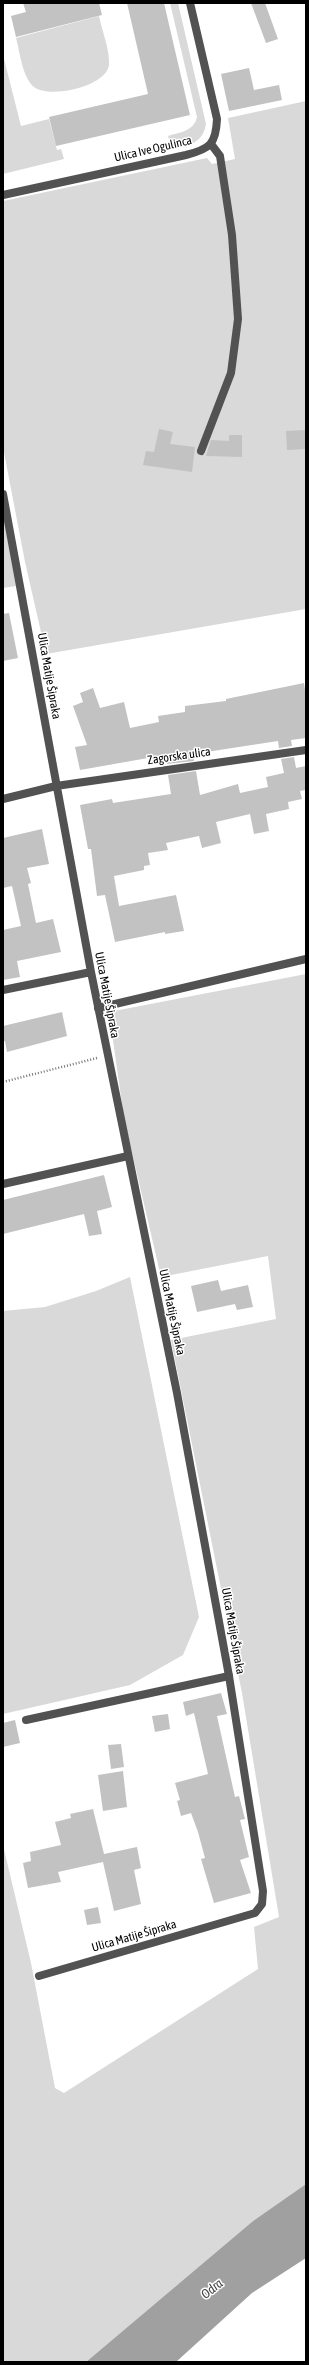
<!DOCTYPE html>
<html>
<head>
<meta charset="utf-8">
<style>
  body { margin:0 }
  #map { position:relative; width:309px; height:2365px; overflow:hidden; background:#fff; font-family:"Asap Condensed",sans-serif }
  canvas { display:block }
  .frame { position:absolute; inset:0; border:4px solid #000; pointer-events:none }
</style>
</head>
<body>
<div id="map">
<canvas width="309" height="2365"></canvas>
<div class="frame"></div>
</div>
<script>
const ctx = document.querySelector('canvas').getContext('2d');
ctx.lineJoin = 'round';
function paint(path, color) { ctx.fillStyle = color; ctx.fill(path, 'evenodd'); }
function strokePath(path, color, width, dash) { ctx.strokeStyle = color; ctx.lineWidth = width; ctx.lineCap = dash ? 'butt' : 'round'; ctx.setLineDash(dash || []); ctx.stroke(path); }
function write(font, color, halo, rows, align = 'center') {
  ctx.font = font + ' "Asap Condensed",sans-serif'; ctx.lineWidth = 3; ctx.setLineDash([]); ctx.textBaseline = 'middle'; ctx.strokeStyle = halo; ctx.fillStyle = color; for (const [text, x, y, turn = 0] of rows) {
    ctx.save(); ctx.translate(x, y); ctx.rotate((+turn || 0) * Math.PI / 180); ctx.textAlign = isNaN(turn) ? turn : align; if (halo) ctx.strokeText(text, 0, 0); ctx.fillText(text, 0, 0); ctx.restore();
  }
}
paint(new Path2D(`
  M170 3H178L206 124C203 143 189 146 172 149L168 136C181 132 194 131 197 117Z
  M99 16C102 31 110 50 109 65 106 87 49 99 34 87 22 77 20 52 16 38Z
  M3 55 21 126 49 119 57 150 61 149 64 159 3 174Z
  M306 101V609L46 654 25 562 3 447V201L207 158 212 164 235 159 228 118Z
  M3 514 16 586 3 588Z
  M306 974V2184L253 2221 86 2362H3V1845L31 1963 55 2088 64 2093 258 1969 254 1927 279 1917 242 1693 171 1340 276 1319 268 1256 161 1277 124 1118 109 1012Z
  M130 1277 199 1617 183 1655 130 1685 3 1714V1311L45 1307 96 1291Z`), '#d9d9d9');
paint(new Path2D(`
  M306 2184V2258L252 2293 176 2362H86L253 2221Z`), '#a0a0a0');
paint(new Path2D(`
  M23 3H99L102 15 16 37 11 16 26 12Z
  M127 3H164L190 115 56 146 49 117 148 94Z
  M251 3H265L278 39 266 43Z
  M249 68 254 90 279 85 282 100 229 111 221 74Z
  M159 429 173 432 170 444 195 447 192 472 143 465 146 451 154 452Z
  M306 430V449L287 450 286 431Z
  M229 435H242V457L206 456 211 440 229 441Z
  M9 613 18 658 3 661V614Z
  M304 683 306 697V738L291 740 292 746 279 748 278 741 193 754 194 761 167 764 165 755 80 770 75 747 87 745 73 706 83 702 80 693 93 688 100 708 124 702 130 728 159 722 158 716 185 712V706L226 701V699Z
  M294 757 296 768 306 766V790L300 791 302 799 288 802 289 809 266 814 269 831 254 834 250 814 216 822 221 843 202 848 199 836 166 843 168 850 148 853 150 865 144 866V870L114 876 119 906 176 895 184 931 165 934V932L115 942 105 895 97 896 91 849H88L80 805 112 799 113 803 171 794 168 775 196 771 200 795 238 784 240 793 268 787 266 777 284 773 281 759Z
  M42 829 49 864 27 868 31 883 28 884 36 923 53 919 61 952 17 961 20 977 3 980V930L21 926 12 886 3 888V838Z
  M62 1012 67 1036 7 1052 5 1041H3V1026Z
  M104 1175 112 1207 97 1211 102 1234 89 1236 84 1214 3 1234V1200Z
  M218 1280 221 1291 248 1285 253 1307 237 1310 235 1304 197 1312 191 1286Z
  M221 1693 227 1714 217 1716 235 1797 239 1796 245 1819 240 1820 249 1857 240 1860 251 1893 214 1903 201 1859 205 1858 198 1832 191 1813 181 1816 177 1801 180 1800 175 1783 208 1774 194 1713 186 1716 183 1702Z
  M168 1714 170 1729 155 1732 152 1716Z
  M15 1720 20 1743 3 1747V1723Z
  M121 1744 124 1767 111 1769 108 1745Z
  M123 1771 127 1807 103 1811 98 1775Z
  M93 1809 104 1854 137 1847 141 1868 134 1870 141 1904 114 1911 103 1862 58 1872 61 1882 28 1888 23 1863 31 1861 30 1852 61 1845 55 1822 71 1818 70 1814Z
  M98 1907 101 1923 87 1925 84 1910Z`), '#c2c2c2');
strokePath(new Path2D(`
  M3 1082 97 1058`), '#747474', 2.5, [1, 2]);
strokePath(new Path2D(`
  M201 451 231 373 238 319 232 235 220 156 211 144
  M98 1008 306 959
  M3 1184 128 1156
  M26 1720 229 1676`), '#525252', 8);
strokePath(new Path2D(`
  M3 195 186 155C210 149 216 144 217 119L190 3
  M3 494 91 972 177 1393 229 1676 263 1891 262 1904 255 1913 39 1976
  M3 799 56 786 306 750
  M3 990 91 972`), '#525252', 8);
write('12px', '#000', '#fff', [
  ["Ulica Ive Ogulinca",153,149,-13],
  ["Ulica Matije Šipraka",49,676,80],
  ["Zagorska ulica",179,756,-8],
  ["Ulica Matije Šipraka",107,995,79],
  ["Ulica Matije Šipraka",172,1312,78],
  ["Ulica Matije Šipraka",233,1631,80],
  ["Ulica Matije Šipraka",134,1936,-16]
]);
write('italic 13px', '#414141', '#fff', [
  ["Odra",212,2289,-39]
]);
</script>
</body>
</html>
